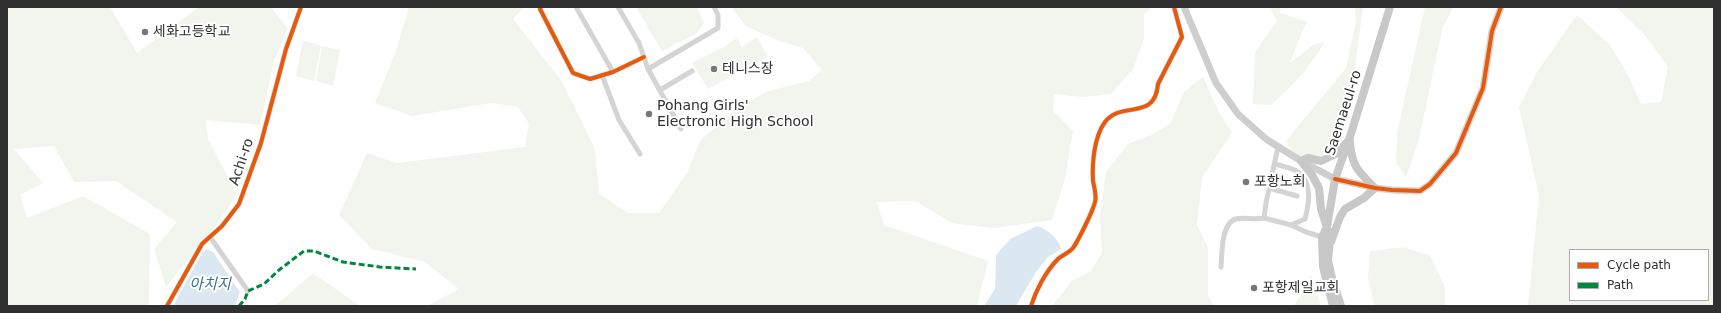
<!DOCTYPE html>
<html>
<head>
<meta charset="utf-8">
<style>
  body { margin:0 }
  #map { position:relative; width:1721px; height:313px; overflow:hidden; background:#fff; font-family:"DejaVu Sans",sans-serif }
  canvas { display:block }
  .frame { position:absolute; inset:0; border:8px solid #303030; pointer-events:none }
  .legend { position:absolute; left:1569px; top:249px; width:140px; height:52px; box-sizing:border-box; background:#fff; border:1px solid #acacac; margin:0; padding:5px 7px; list-style:none; font-size:12px; color:#303030 }
  .legend li { display:flex; align-items:center; gap:8px; height:20px }
  .legend b { width:20px; border:1px solid #acacac }
</style>
</head>
<body>
<div id="map">
<canvas width="1721" height="313"></canvas>
<div class="frame"></div>
<ul class="legend">
<li><b style="height:5px;background:#e8590c"></b>Cycle path</li>
<li><b style="height:5px;background:#00873e"></b>Path</li>
</ul>
</div>
<script>
const ctx = document.querySelector('canvas').getContext('2d');
ctx.lineJoin = 'round';
function paint(path, color) { ctx.fillStyle = color; ctx.fill(path, 'evenodd'); }
function strokePath(path, color, width, dash) { ctx.strokeStyle = color; ctx.lineWidth = width; ctx.lineCap = dash ? 'butt' : 'round'; ctx.setLineDash(dash || []); ctx.stroke(path); }
function write(font, color, halo, rows, align = 'center') {
  ctx.font = font + ' "DejaVu Sans","Noto Sans KR",sans-serif'; ctx.lineWidth = 4; ctx.setLineDash([]); ctx.textBaseline = 'middle'; ctx.strokeStyle = halo; ctx.fillStyle = color; for (const [text, x, y, turn = 0] of rows) {
    ctx.save(); ctx.translate(x, y); ctx.rotate((+turn || 0) * Math.PI / 180); ctx.textAlign = isNaN(turn) ? turn : align; if (halo) ctx.strokeText(text, 0, 0); ctx.fillText(text, 0, 0); ctx.restore();
  }
}
paint(new Path2D(`
  M7 7H110L137 53 199 7H271L288 29 274 61 260 125 206 120 208 139 237 194 218 223 166 287 154 249 177 222 116 181 74 182 54 146 14 149 43 183 20 195 27 218 83 196 150 234 149 303 146 306H7Z
  M409 7H524L513 19 561 80 586 130 595 150 599 193 627 213H659L687 173 700 141 737 108 768 91 809 81 822 70 803 48 777 40 746 26 731 7H1151L1144 14V39L1133 69 1111 94 1082 97 1054 94 1053 111 1073 131 1065 179 1052 220 994 228 952 223 915 201 877 202 884 225 988 261 977 306H427L459 289 425 262 372 249 339 215 367 153 397 163 525 147 529 124 518 107 491 103 412 116 375 103 396 51Z
  M636 7H697L704 23 697 33 662 51Z
  M1270 7H1280V13L1308 22 1303 29 1290 63 1313 45 1325 42C1310 67 1292 86 1271 105L1253 104 1255 52 1277 21Z
  M1355 7H1363L1351 95 1329 146 1314 167 1297 159 1286 141 1346 68 1356 22Z
  M1425 7H1453L1442 30 1419 139 1406 177 1396 163 1397 133Z
  M1616 7H1714V306H1528L1539 196 1519 107 1537 72 1577 15 1610 45 1628 75 1641 104 1661 102 1668 67 1643 33ZM1570 250H1708V300H1570Z
  M757 37 768 57 708 89 692 63 722 48 737 38 742 47Z
  M303 40 321 46 314 81 296 76Z
  M322 46 340 50 333 86 316 81Z
  M1203 77 1219 112 1232 133 1202 177 1197 225 1208 248V295L1214 306H1052L1073 280 1090 272 1102 253 1100 216 1106 172 1128 144 1151 135 1170 124 1184 92Z
  M1404 247 1430 256 1445 287V306H1375L1368 278 1370 251Z
  M313 273 360 306H275Z
  M1311 275 1321 306H1294Z`), '#f1f5ed');
paint(new Path2D(`
  M1037 226C1046 228 1059 239 1061 249L1048 257 1036 272 1016 306H984L995 289 996 255 1010 239Z
  M207 249 213 252 240 292 235 306H173L202 253Z`), '#dbe8f1');
strokePath(new Path2D(`
  M541 7 540 9 573 73 590 79 613 72 644 57
  M576 7 613 72
  M618 7 639 43 648 69 681 129
  M648 69 718 28V15L714 7
  M602 75 619 120 640 154
  M660 90 692 71
  M1275 164C1281 166 1293 168 1298 172 1313 183 1309 204 1305 219L1291 225 1264 218 1266 203 1278 147
  M1269 188 1297 196
  M1291 225 1306 232 1322 237
  M210 237 248 291
  M1221 267C1222 254 1221 223 1236 219 1244 217 1255 220 1264 218
  M167 306 202 244 222 226 239 204 261 143 286 49 301 7
  M1031 306C1036 290 1046 271 1058 259 1062 255 1069 253 1073 248 1078 241 1093 211 1095 202 1097 196 1094 187 1093 181 1092 163 1094 137 1105 122 1121 100 1155 122 1158 84L1182 37 1174 7`), '#d4d4d4', 5);
strokePath(new Path2D(`
  M1335 179 1375 188 1392 190 1420 191 1430 184 1456 153 1483 88 1492 31 1501 7`), '#d4d4d4', 7);
strokePath(new Path2D(`
  M1184 7 1216 83 1238 114 1266 139 1301 161 1335 179`), '#cecece', 7);
strokePath(new Path2D(`
  M1331 242 1340 217 1345 209 1364 198 1375 188C1358 171 1352 167 1350 142
  M1333 306 1323 267 1322 237 1327 227 1335 179 1349 140 1390 7
  M1341 306 1332 278 1328 260 1330 237 1321 209 1319 188 1312 175 1301 161 1308 158 1321 161 1336 154 1347 142`), '#c8c8c8', 8);
strokePath(new Path2D(`
  M239 306 245 299 248 291 264 284 279 270 304 251H314L343 262 380 267 416 269`), '#00873e', 3, [6, 3]);
strokePath(new Path2D(`
  M541 7 540 9 573 73 590 79 613 72 644 57
  M1335 179 1375 188 1392 190 1420 191 1430 184 1456 153 1483 88 1492 31 1501 7
  M167 306 202 244 222 226 239 204 261 143 286 49 301 7
  M1031 306C1036 290 1046 271 1058 259 1062 255 1069 253 1073 248 1078 241 1093 211 1095 202 1097 196 1094 187 1093 181 1092 163 1094 137 1105 122 1121 100 1155 122 1158 84L1182 37 1174 7`), '#e8590c', 4);
for (const [x, y, r, color] of [
  [145,32,4,"#787878"],
  [714,69,4,"#787878"],
  [649,114,4,"#787878"],
  [1246,182,4,"#787878"],
  [1254,288,4,"#787878"]
]) { const dot = new Path2D(); dot.arc(x, y, r, 0, 2 * Math.PI); ctx.fillStyle = color; ctx.fill(dot); strokePath(dot, '#fff', 1.5); }
write('14px', '#303030', '#fff', [
  ["세화고등학교",153,32],
  ["테니스장",722,69],
  ["Pohang Girls'",657,106],
  ["Electronic High School",657,122],
  ["포항노회",1254,182],
  ["포항제일교회",1262,288]
], 'left');
write('14px', '#303030', '#fff', [
  ["Saemaeul-ro",1344,113,-72],
  ["Achi-ro",242,162,-71]
]);
write('italic 15px', '#41708f', '#fff', [
  ["아치지",210,285]
]);
</script>
</body>
</html>
